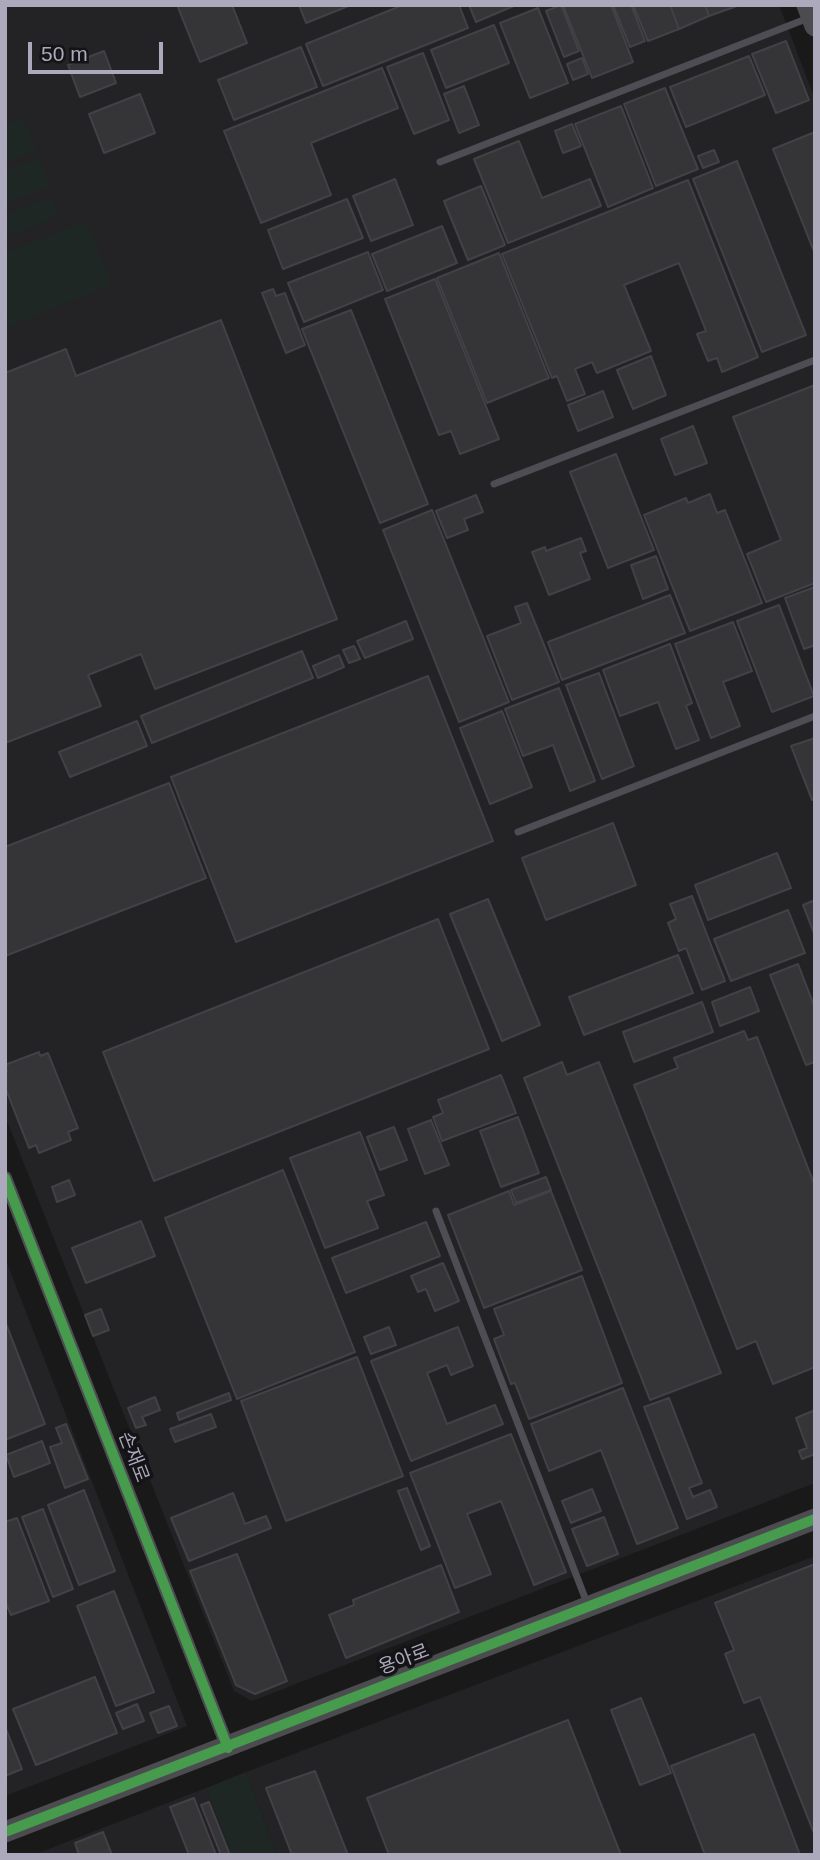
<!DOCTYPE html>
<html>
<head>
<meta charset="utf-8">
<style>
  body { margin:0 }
  #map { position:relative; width:820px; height:1860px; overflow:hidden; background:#19191a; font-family:Helvetica,sans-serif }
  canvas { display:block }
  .frame { position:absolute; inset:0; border:7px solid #aba9bb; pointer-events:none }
  .scale { position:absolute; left:28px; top:42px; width:135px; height:32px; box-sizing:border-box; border:4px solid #aba9bb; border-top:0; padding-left:9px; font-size:21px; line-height:24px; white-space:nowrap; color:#aba9bb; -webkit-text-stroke:5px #141316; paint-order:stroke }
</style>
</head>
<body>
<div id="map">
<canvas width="820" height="1860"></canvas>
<div class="frame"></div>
<div class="scale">50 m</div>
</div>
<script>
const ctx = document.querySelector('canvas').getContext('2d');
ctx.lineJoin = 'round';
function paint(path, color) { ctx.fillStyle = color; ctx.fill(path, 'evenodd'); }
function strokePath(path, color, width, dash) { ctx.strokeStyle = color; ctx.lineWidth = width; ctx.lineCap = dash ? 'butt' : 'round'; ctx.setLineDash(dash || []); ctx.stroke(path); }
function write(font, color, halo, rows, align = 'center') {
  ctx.font = font + ' Helvetica,"Noto Sans KR",sans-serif'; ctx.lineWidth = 7; ctx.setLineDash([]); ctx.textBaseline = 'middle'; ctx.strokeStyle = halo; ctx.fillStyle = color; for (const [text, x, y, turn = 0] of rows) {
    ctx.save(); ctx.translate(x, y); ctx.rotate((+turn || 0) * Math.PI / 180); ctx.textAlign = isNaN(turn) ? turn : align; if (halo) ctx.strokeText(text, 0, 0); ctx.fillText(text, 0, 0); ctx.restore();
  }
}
paint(new Path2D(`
  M5 5H779L815 99V1483L252 1701 234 1691 5 1116Z
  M5 1258 187 1726 5 1796Z
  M815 1556V1855H277L246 1772Z
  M206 1788 232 1855H33Z`), '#232326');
paint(new Path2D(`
  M24 119 36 150 5 162V126Z
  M39 158 50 186 5 204V171Z
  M51 197 59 216 5 237V215Z
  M86 221 112 285 10 326 5 314V253Z
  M246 1772 277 1855H232L206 1788Z`), '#1e2723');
const building = new Path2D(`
  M177 5H232L247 43 200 62Z
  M299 5H351L306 23Z
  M403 5H459L468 28 323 86 306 44Z
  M469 5H516L476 22Z
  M561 5 579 51 564 57 546 11Z
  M563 5H611L633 62 592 78Z
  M613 5H631L645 41 630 47Z
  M633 5H670L679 29 648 41Z
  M670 5H705L709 16 679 29Z
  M705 5H737V6L709 16Z
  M538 8 568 83 530 98 500 23Z
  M494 25 509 63 446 88 431 50Z
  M786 41 809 100 776 113 752 54Z
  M301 47 317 87 234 120 218 80Z
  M104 51 116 83 80 97 68 65Z
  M423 53 449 120 414 134 387 67Z
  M749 56 765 95 686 127 670 87Z
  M582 58 588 74 573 80 567 64Z
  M382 68 398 108 311 143 331 195 261 223 224 131Z
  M464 86 479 125 459 133 444 94Z
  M665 88 698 169 656 186 624 104Z
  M140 94 155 133 104 153 89 114Z
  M621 106 653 188 608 207 575 124Z
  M572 124 581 146 563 153 555 131Z
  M815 132V254L773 149Z
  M519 141 542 198 590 179 601 206 508 243 474 159Z
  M714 150 719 162 703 168 698 156Z
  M737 161 806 335 762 352 693 179Z
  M395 179 413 225 371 241 353 196Z
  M688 180 758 357 722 372 717 358 708 361 697 334 706 331 679 263 624 285 651 351 597 373 592 362 575 369 585 394 567 401 557 376 552 378 502 254Z
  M481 186 505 245 468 260 444 201Z
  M347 199 363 238 283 269 268 230Z
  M442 226 457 263 387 291 372 254Z
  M368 252 383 290 304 322 288 283Z
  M499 253 549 378 487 403 437 278Z
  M435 279 499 439 460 454 451 431 439 435 385 299Z
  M273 289 276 296 285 293 305 345 286 353 262 293Z
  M351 310 428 504 380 523 302 329Z
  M221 320 337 619 155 689 141 654 88 675 101 706 5 743V373L66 349 76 376Z
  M651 356 666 395 633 409 617 370Z
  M815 385V583L766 602 747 554 781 540 733 417Z
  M603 391 613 417 578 431 568 405Z
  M693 426 707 463 675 475 661 439Z
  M616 454 654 550 608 568 570 472Z
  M710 494 717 513 725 510 762 603 690 631 644 515 686 498 688 503Z
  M476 495 483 512 464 519 468 530 447 538 436 511Z
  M432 510 509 702 459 722 383 530Z
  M581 538 586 551 580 553 590 579 549 595 532 552 545 547 546 551Z
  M656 556 668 589 643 599 631 565Z
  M815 587V645L804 649 785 598Z
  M670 595 685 633 562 680 548 642Z
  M527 603 559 682 512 700 487 636 521 623 515 607Z
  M779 605 814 696 772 712 737 621Z
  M406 621 413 639 365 658 357 641Z
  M733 622 752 671 723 682 740 726 711 738 675 644Z
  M670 644 692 703 686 706 699 740 676 749 658 702 620 716 603 670Z
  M354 646 360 659 349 663 343 650Z
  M302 651 313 678 152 743 141 716Z
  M339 655 344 667 318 678 313 666Z
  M599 673 634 766 602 779 566 685Z
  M428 676 493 841 236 942 171 777Z
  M559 688 595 781 570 791 553 745 523 756 505 709Z
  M502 711 532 787 490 804 460 728Z
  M137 721 147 746 70 777 59 752Z
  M815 738V799L812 800 791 746Z
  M169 783 206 878 5 956V847Z
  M613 823 636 885 546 920 522 858Z
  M777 853 791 888 708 920 695 885Z
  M692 896 725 981 702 990 686 948 679 951 668 923 676 919 670 904Z
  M488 899 540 1025 502 1041 450 914Z
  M815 900V936L803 905Z
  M788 910 805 953 731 981 714 939Z
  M438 919 489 1049 154 1181 103 1052Z
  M678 955 693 993 584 1035 569 997Z
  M798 964 815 1008V1062L806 1065 770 975Z
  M750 987 759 1011 720 1026 712 1002Z
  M702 1002 713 1032 634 1062 623 1032Z
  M744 1031 748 1040 757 1037 815 1186V1367L773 1384 756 1341 737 1349 634 1085 678 1068 674 1058Z
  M39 1052 40 1056 48 1053 78 1128 68 1132 71 1140 39 1153 36 1145 29 1148 5 1087V1072H7L5 1065Z
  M562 1062 567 1075 599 1062 721 1373 650 1400 524 1078Z
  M501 1075 516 1113 442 1141 433 1117 443 1113 438 1100Z
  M518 1117 539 1173 501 1187 480 1131Z
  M431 1120 449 1165 425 1174 408 1129Z
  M394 1127 407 1160 380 1170 367 1137Z
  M360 1132 384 1195 367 1201 378 1228 325 1248 290 1158Z
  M283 1170 355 1352 237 1399 165 1218Z
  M546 1177 551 1190 516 1203 511 1190Z
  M69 1180 75 1195 57 1202 52 1187Z
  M509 1191 514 1205 551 1191 582 1270 484 1308 448 1215Z
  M141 1221 155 1256 86 1283 72 1248Z
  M426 1222 440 1256 346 1293 332 1258Z
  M443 1263 459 1301 435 1311 426 1289 418 1292 411 1276Z
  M582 1276 622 1383 529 1419 515 1383 511 1384 494 1339 504 1335 494 1309Z
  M101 1309 109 1330 93 1336 85 1315Z
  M5 1321 45 1424 5 1440Z
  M389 1327 396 1345 371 1354 364 1337Z
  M458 1327 473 1366 451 1375 447 1365 427 1373 447 1424 495 1405 503 1424 411 1461 371 1361Z
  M357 1357 403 1476 286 1521 241 1401Z
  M623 1388 678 1528 637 1544 601 1450 549 1471 531 1424Z
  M229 1393 231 1400 179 1420 177 1413Z
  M155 1397 160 1410 142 1417 146 1425 136 1428 128 1408Z
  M669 1398 702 1483 689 1488 693 1497 710 1490 717 1507 687 1519 644 1407Z
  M815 1410V1454L802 1459 799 1451 807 1448 796 1418Z
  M211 1414 216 1427 175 1442 170 1429Z
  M66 1424 88 1479 65 1488 50 1447 62 1443 56 1428Z
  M511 1434 566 1572 534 1585 501 1501 467 1514 491 1574 455 1588 410 1473Z
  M42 1441 50 1463 14 1477 6 1455Z
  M407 1488 430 1546 421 1550 398 1491Z
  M592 1489 601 1511 571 1523 562 1501Z
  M84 1490 115 1571 79 1585 48 1505Z
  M233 1493 245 1524 266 1516 271 1528 189 1561 171 1518Z
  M43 1509 73 1589 53 1597 22 1517Z
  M604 1517 618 1554 587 1566 572 1529Z
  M17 1518 49 1601 11 1615 5 1601V1522Z
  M237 1554 287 1681 255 1694 236 1685 190 1571Z
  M815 1564V1836L760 1697 744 1703 725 1654 734 1650 715 1603Z
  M441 1565 459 1612 346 1658 329 1615 354 1605 353 1600Z
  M114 1591 154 1692 116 1706 77 1606Z
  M95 1677 117 1733 36 1765 13 1709Z
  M641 1698 671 1773 640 1785 611 1710Z
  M137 1704 144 1721 123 1729 116 1713Z
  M169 1706 177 1726 158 1733 150 1713Z
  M568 1720 621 1855H389L367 1798Z
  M6 1729 22 1769 5 1776V1730Z
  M754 1734 800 1855H705L671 1766Z
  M315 1771 348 1855H292L266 1788Z
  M194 1798 216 1855H189L170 1807Z
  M209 1802 230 1855H221L201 1805Z
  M103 1832 112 1855H79L75 1843Z`);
paint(building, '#353538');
strokePath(building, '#424246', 2);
strokePath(new Path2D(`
  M440 162 811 17
  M494 484 815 360
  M518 832 815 716
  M436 1211 587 1603`), '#4e4d53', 7);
strokePath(new Path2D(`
  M5 1178 228 1748`), '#4e4d53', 14);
strokePath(new Path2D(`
  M807 5 815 26
  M5 1832 815 1519`), '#4c4c50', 21);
strokePath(new Path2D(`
  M5 1178 228 1748
  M5 1832 815 1519`), '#469c4c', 10);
write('19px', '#aba9bb', '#141316', [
  ["손재로",133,1457,69],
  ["용아로",404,1660,-21]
]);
</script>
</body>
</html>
